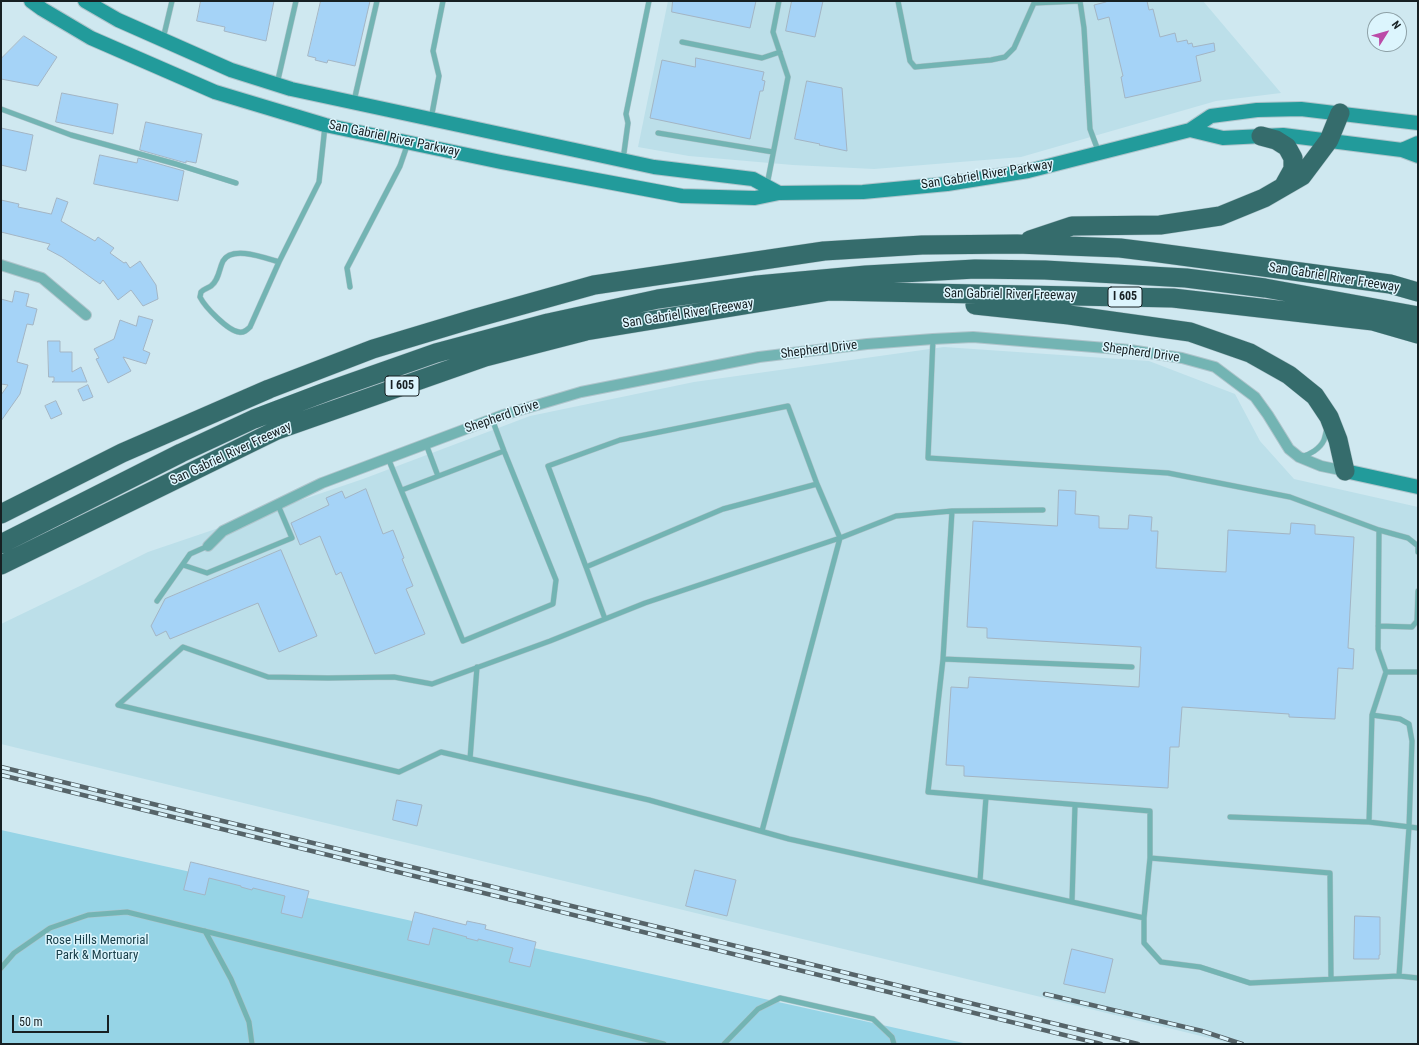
<!DOCTYPE html>
<html>
<head>
<meta charset="utf-8">
<style>
  body { margin:0 }
  #map { position:relative; width:1419px; height:1045px; overflow:hidden; background:#cfe8f0; font-family:"Roboto Condensed",sans-serif }
  canvas { display:block }
  .frame { position:absolute; inset:0; border:2px solid #172023; pointer-events:none }
  .north { position:absolute; left:1367px; top:12px; width:40px; height:40px; box-sizing:border-box; background:#dcf5fd; border:1px solid #8da0a6; border-radius:50%; rotate:53deg; font-size:11px; font-weight:700; line-height:16px; text-align:center; color:#172023 }
  .north::after { content:''; display:block; margin:auto; width:14px; height:18px; background:#bb4ba8; clip-path:polygon(50% 0,100% 100%,50% 72%,0 100%) }
  .scale { position:absolute; left:12px; top:1015px; width:97px; height:18px; box-sizing:border-box; border:2px solid #172023; border-top:0; padding-left:5px; font-size:12px; line-height:14px; white-space:nowrap; color:#172023; -webkit-text-stroke:3px #dcf5fd; paint-order:stroke }
</style>
</head>
<body>
<div id="map">
<canvas width="1419" height="1045"></canvas>
<div class="frame"></div>
<div class="north">N</div>
<div class="scale">50 m</div>
</div>
<script>
const ctx = document.querySelector('canvas').getContext('2d');
ctx.lineJoin = 'round';
function paint(path, color) { ctx.fillStyle = color; ctx.fill(path, 'evenodd'); }
function strokePath(path, color, width, dash) { ctx.strokeStyle = color; ctx.lineWidth = width; ctx.lineCap = dash ? 'butt' : 'round'; ctx.setLineDash(dash || []); ctx.stroke(path); }
function write(font, color, halo, rows, align = 'center') {
  ctx.font = font + ' "Roboto Condensed",sans-serif'; ctx.lineWidth = 3; ctx.setLineDash([]); ctx.textBaseline = 'middle'; ctx.strokeStyle = halo; ctx.fillStyle = color; for (const [text, x, y, turn = 0] of rows) {
    ctx.save(); ctx.translate(x, y); ctx.rotate((+turn || 0) * Math.PI / 180); ctx.textAlign = isNaN(turn) ? turn : align; if (halo) ctx.strokeText(text, 0, 0); ctx.fillText(text, 0, 0); ctx.restore();
  }
}
paint(new Path2D(`
  M668 1H1203L1281 93 1216 101 1021 157 874 169 793 165 689 156 638 147Z
  M944 347 1149 361 1235 394 1260 441 1294 479 1418 507V1044H1234L1 744V624L84 584 148 552 363 479 530 416 694 382Z`), '#bcdfe9');
paint(new Path2D(`
  M1 830 968 1044H1Z`), '#96d4e6');
const building = new Path2D(`
  M201 1H274L266 41 224 31 225 27 197 21Z
  M321 1H370L355 66 328 60 327 63 315 60 316 58 308 56Z
  M673 1H756L750 28 672 12Z
  M792 1H823L815 37 786 31Z
  M1106 1H1147L1149 10 1153 9 1160 37 1175 33 1177 42 1187 40 1188 44 1192 43 1193 47 1214 43 1215 51 1196 56 1201 81 1125 98 1121 77 1123 76 1109 17 1098 20 1094 5 1106 2Z
  M24 36 57 57 38 86 1 79V59Z
  M696 58 764 72 762 80 765 81 763 91H760L750 139 650 118 662 60 695 67Z
  M807 81 842 88 847 151 819 145 820 144 795 139Z
  M62 93 118 104 113 134 56 122Z
  M146 122 202 134 196 163 186 161V163L140 150Z
  M1 128 33 135 26 171 1 165Z
  M100 155 137 163 138 158 184 171 178 201 94 184Z
  M57 198 68 202 61 221 95 241 98 237 114 248 110 253 124 263 126 262 130 268 140 261 156 285 158 299 143 306 131 290 118 300 103 280 100 284 62 257 47 249 50 244 1 232V200L19 204 18 207 51 214Z
  M15 291 29 294 26 306 37 309 33 325 27 324 17 362 28 365 20 394 1 421V395L8 385 1 384V299L12 302Z
  M139 316 153 320 143 350 150 353 146 364 123 357 131 371 108 383 96 359 99 358 94 349 114 339 120 320 136 326Z
  M48 341H60V352H72V372L81 367 87 382H52L54 381V377H49Z
  M88 385 93 397 83 401 78 390Z
  M56 401 62 414 51 419 45 406Z
  M366 489 383 534 393 530 404 558 402 559 413 586 406 589 425 634 375 654 341 572 336 575 320 536 300 545 291 523 329 505 326 498 342 491 345 498Z
  M1059 490 1076 491 1075 514 1099 516V528L1128 529 1129 515 1152 517 1151 531H1158L1156 568 1226 572 1228 530 1290 534 1291 523 1315 525V534L1354 537 1348 648 1354 649 1353 669 1338 668 1335 719 1289 717V714L1182 707 1179 747H1170L1168 788 964 776V766L946 765 951 687 968 688 969 677 1139 687 1141 647 987 638V628L967 627 973 521 1057 526Z
  M281 550 317 636 279 652 258 603 170 639 166 631 156 636 151 626 165 599Z
  M397 800 422 805 417 826 393 820Z
  M191 862 309 891 302 918 281 913 285 896 253 888 252 890 241 887V886L209 878 205 895 184 890Z
  M695 870 736 880 727 916 686 906Z
  M415 912 466 925 467 921 486 925 485 929 536 942 530 967 509 962 513 948 478 939V941L466 938 467 937 433 928 429 945 408 940Z
  M1355 916 1380 917V955H1379V959H1354Z
  M1072 949 1113 959 1105 993 1064 984Z`);
paint(building, '#a5d3f7');
strokePath(building, '#a3b5c4', 1);
const lane = new Path2D(`
  M898 1 910 61 915 67 991 60 1005 57 1014 48 1034 3 1080 1
  M1080 1 1084 28 1090 129 1099 153
  M163 39 172 1
  M682 42 762 58 780 52
  M277 84 296 1
  M354 101 377 1
  M1 109 71 135 176 164 236 183
  M431 119 439 76 433 51 443 1
  M658 133 773 152
  M623 160 628 123 626 114 649 1
  M767 185 788 77 773 32 779 1
  M279 262C265 258 232 245 223 261 219 269 219 280 211 286 208 288 204 289 201 292L200 297C205 307 228 331 239 332 244 333 247 330 250 327L279 262 319 182 325 126
  M350 287 347 268 400 166 408 143
  M933 339 928 458 1168 473 1290 497 1379 530 1378 649 1386 672
  M426 444 438 476
  M1301 457C1309 455 1320 449 1324 440 1325 437 1326 432 1327 428
  M388 458 463 641 553 604 556 580 504 451 492 419
  M402 490 504 451
  M952 511 896 516 840 538 645 603 550 641 432 684 394 677 328 678 268 677 183 647 118 705 399 772 441 752 649 800 789 839 1144 918V943L1161 962 1200 967 1250 983 1399 976
  M1379 530 1408 538 1418 546V552
  M183 565 207 573 292 538 278 505
  M586 567 548 466 620 440 788 406 817 484
  M157 601 190 554 208 546
  M605 619 586 567 723 509 817 484 840 538 762 831
  M1378 626 1412 627 1417 621 1418 591
  M943 659 952 511 1043 510
  M1132 667 943 659 928 792 1150 811V858L1330 873 1331 979
  M1372 715 1400 719 1409 724 1412 741 1409 827 1399 976 1418 978
  M470 759 477 667
  M1230 817 1369 822 1418 828
  M1369 822 1372 715 1386 672H1418
  M980 881 986 797
  M1072 901 1075 805
  M1144 918 1150 858
  M205 931 231 979 249 1022 252 1044
  M1 968 14 953 50 928 88 915 127 912 664 1044
  M724 1044 758 1009 780 998 873 1019 892 1037 894 1044`);
const street = new Path2D(`
  M1 265 42 278 86 315
  M208 546 223 531 322 483 503 415 581 392 759 357 867 344 933 339 973 337 1130 350 1182 358 1215 367 1255 397 1268 415 1289 449 1299 457 1321 466 1345 471`);
const secondary = new Path2D(`
  M31 1 42 9 91 38 215 92 325 125 501 162 682 196 755 198 779 193 863 192 947 184 1028 171 1190 130 1211 116 1257 110 1301 109 1418 123
  M85 1 118 20 231 70 291 89 654 167 753 179 779 193
  M1190 130 1223 138 1283 135 1402 150 1418 143
  M1402 150 1418 156
  M1345 471 1418 487`);
const highway = new Path2D(`
  M1261 136 1276 140 1287 147 1293 158V169L1283 187
  M1030 240 1072 226 1160 225 1220 216 1264 198 1302 176 1329 140 1340 113
  M975 305 1069 315 1190 332 1250 353 1289 375 1315 396 1329 417 1338 440 1345 471
  M1 514 122 453 269 389 373 349 476 318 594 285 824 251 922 245 1017 244 1120 248 1152 252 1390 284 1418 292
  M1 544 181 453 254 419 328 391 436 353 548 323 658 299 757 285 866 275 975 269 1045 270 1186 278 1265 288 1418 316
  M1 565 277 430 485 357 586 331 830 291 1173 298 1373 321 1418 334`);
strokePath(lane, '#aec4cb', 6);
strokePath(street, '#aec4cb', 12);
strokePath(secondary, '#aec4cb', 16);
strokePath(highway, '#aec4cb', 20);
strokePath(lane, '#73b4b3', 5);
strokePath(street, '#73b4b3', 10);
strokePath(secondary, '#229b9b', 14);
strokePath(highway, '#356c6c', 19);
const rail = new Path2D(`
  M1 767 1138 1044
  M1 775 1101 1044
  M1045 994 1202 1031 1242 1044`);
strokePath(rail, '#566469', 4.5);
strokePath(rail, '#dcf5fd', 3, [9]);
for (const [x, y, w] of [
  [1125,297,34],
  [402,386,34]
]) { const box = new Path2D(); box.roundRect(x - w / 2, y - 10, w, 20, 3); ctx.fillStyle = '#dcf5fd'; ctx.fill(box); strokePath(box, '#172023', 1); }
write('bold 12px', '#172023', null, [
  ["I 605",1125,297],
  ["I 605",402,386]
]);
write('13px', '#172023', '#dcf5fd', [
  ["San Gabriel River Parkway",394,139,12],
  ["San Gabriel River Parkway",987,175,-9],
  ["San Gabriel River Freeway",1334,278,9],
  ["San Gabriel River Freeway",1010,295,1],
  ["San Gabriel River Freeway",688,314,-9],
  ["Shepherd Drive",819,350,-7],
  ["Shepherd Drive",1141,353,8],
  ["Shepherd Drive",502,417,-19],
  ["San Gabriel River Freeway",231,454,-25]
]);
write('13px', '#1a404b', '#dcf5fd', [
  ["Rose Hills Memorial",97,941],
  ["Park & Mortuary",97,956]
]);
</script>
</body>
</html>
